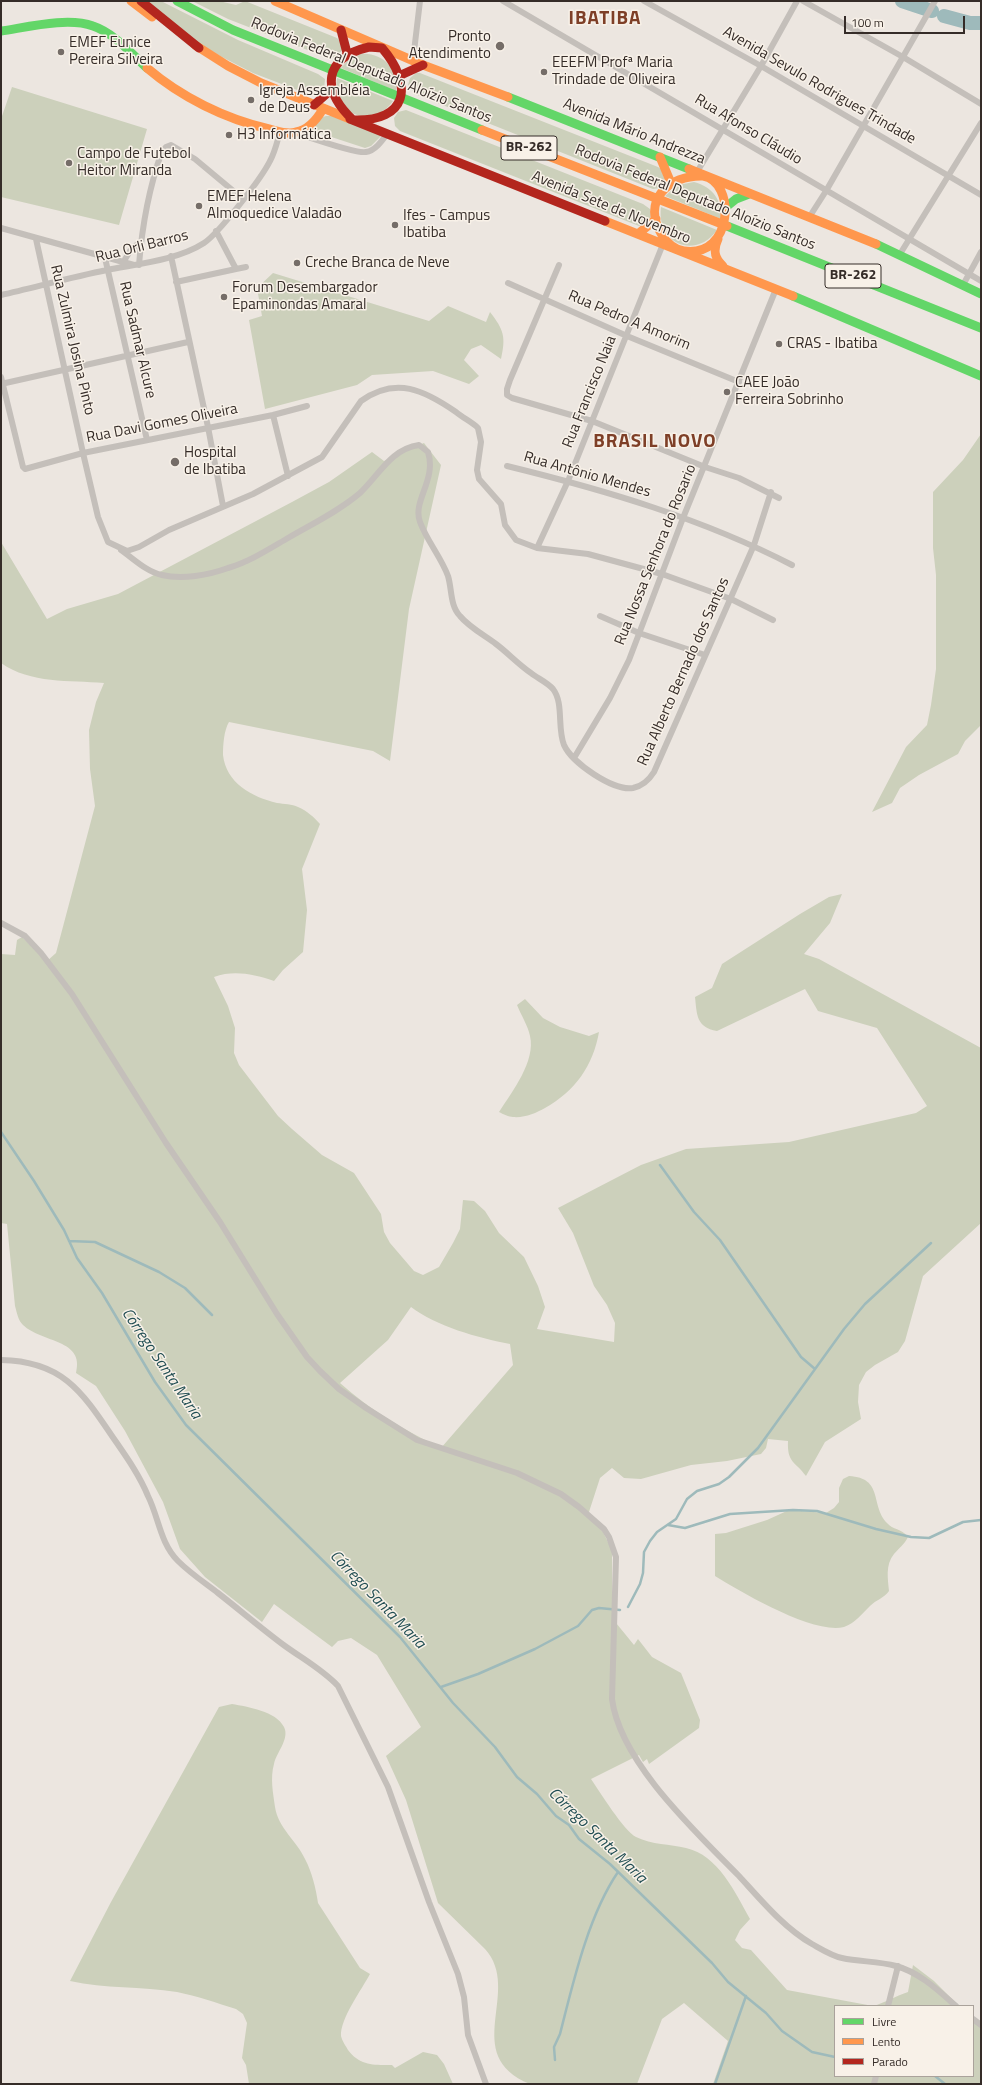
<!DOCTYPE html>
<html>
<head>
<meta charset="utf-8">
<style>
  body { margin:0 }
  #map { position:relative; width:982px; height:2085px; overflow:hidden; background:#ece6e0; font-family:"Titillium Web",sans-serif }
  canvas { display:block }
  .frame { position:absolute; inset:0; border:2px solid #352c28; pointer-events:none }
  .legend { position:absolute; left:834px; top:2005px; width:140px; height:72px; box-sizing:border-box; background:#f8f1e8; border:1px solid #aaa29b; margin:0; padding:5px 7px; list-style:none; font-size:12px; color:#352c28 }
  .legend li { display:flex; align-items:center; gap:8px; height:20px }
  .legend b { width:20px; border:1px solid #aaa29b }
  .scale { position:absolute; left:844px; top:16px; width:121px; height:18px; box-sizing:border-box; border:2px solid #352c28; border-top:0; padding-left:5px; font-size:12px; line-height:14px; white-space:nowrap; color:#352c28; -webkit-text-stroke:3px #f8f1e8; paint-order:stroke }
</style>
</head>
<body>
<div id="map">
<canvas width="982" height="2085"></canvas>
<div class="frame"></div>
<ul class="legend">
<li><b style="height:5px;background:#63d668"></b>Livre</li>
<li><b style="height:5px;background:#ff974d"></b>Lento</li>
<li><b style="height:5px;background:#b3261e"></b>Parado</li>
</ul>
<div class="scale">100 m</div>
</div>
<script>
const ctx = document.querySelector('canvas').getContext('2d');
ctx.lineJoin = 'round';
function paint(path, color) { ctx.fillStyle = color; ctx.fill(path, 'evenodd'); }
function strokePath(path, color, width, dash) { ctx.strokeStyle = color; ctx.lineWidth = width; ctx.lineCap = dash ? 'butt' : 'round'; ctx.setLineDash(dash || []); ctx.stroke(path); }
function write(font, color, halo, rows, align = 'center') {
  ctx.font = font + ' "Titillium Web",sans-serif'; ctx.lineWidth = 3; ctx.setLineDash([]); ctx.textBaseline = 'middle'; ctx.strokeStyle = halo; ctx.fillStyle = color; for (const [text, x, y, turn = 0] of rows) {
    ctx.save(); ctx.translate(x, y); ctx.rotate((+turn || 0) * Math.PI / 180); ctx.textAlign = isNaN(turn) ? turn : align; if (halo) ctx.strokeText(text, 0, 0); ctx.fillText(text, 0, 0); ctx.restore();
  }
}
paint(new Path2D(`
  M147 1H161L238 40 318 74 325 79 324 91 318 96H313L253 73 222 57 192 39Z
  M192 1H219L236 5 245 1 337 38 340 41 342 50 337 57 328 58 228 19Z
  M360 54C383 52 399 69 396 91L341 68 349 59Z
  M416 73H420L658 167 661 169 665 180C663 186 659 189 653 189L415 94 408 85 410 78Z
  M337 78 393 101C372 131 331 114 337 78Z
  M12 87 147 129 119 225 1 197V119Z
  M406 110 643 204 650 209C653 218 648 225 639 226L400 131 395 126 394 118 398 112Z
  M326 116H333L382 135 371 146 365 148 310 130 320 118Z
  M694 182C713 187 722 200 721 219L665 196 678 185Z
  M661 207 717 230C696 260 656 244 661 207Z
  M273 273 429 321 448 306 486 322 490 312C504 330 506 337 501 359L481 345 471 349 464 360 479 376 469 384 433 371 372 375 357 385 265 409 249 320 262 316 257 288Z
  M981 434V725L965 741 958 754 919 775 900 788 892 803 872 812 906 747 927 725 931 705 936 669V575L933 548V492L963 460Z
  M424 443 441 465 409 609 390 761 373 751 229 722C224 730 223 745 223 755 226 783 252 797 277 803 284 804 292 804 298 807 307 811 314 817 320 824L302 869 307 910 303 952 283 970 274 981C253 974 234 970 214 977L228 1006 235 1028 234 1053 239 1065 278 1116 292 1129 322 1155 354 1173 381 1214 384 1232 390 1243 414 1271 423 1275 439 1267 453 1243 460 1229 463 1200 474 1201 485 1211 499 1233 524 1257 538 1286 545 1307 537 1329 614 1342 615 1323 607 1305 594 1286 573 1233 558 1208 641 1165 686 1149 789 1142 916 1113 927 1106 877 1028 818 1011 805 989 717 1031C696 1027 697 1015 695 997L712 988 722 964 800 914 829 897 842 894 830 923 804 954 819 959 981 1048V1223L923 1276 905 1341 898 1352 875 1365 866 1372 859 1385 858 1402 861 1419 825 1442 806 1476C795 1461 787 1463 788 1441L768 1439 766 1448 761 1454 727 1461 691 1465 641 1479 624 1478 612 1468 600 1478 588 1515 603 1532 612 1550V1618L634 1645 638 1639 652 1657 681 1673 700 1720 699 1728 649 1764 647 1759 643 1762 639 1755 591 1779C600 1792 624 1831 636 1837 652 1845 670 1844 686 1848 718 1855 735 1892 750 1919L740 1930 735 1940 742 1948 751 1950 787 1990 873 2006C885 2003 895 1996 908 1992L913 1965 934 1981 959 2006H835V2076H973V2019L981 2025V2084H713L728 2041 684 2003 662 2019 637 2084C609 2084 582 2084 555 2084 548 2084 536 2085 530 2084 459 2055 523 1991 485 1949L438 1903 406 1800 386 1756 421 1727 377 1655 351 1638 338 1641 332 1647 274 1604 262 1622 205 1577 180 1549 163 1502 125 1431 96 1386 76 1373C85 1339 42 1343 23 1325 18 1320 17 1313 15 1306L7 1224 1 1223V954L15 955 17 940 22 937 47 961 56 953 95 806 90 769 89 730 96 702 104 683C69 680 31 684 1 663V542L47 619 67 609 118 594 292 502 329 482 372 452 384 461 404 451ZM411 1307C436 1326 478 1338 510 1344L513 1365 441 1448C404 1430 370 1410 340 1383L388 1340Z
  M525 999 543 1018 560 1027 589 1036 599 1032C593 1066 575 1091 545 1108 536 1113 525 1118 513 1117 509 1117 503 1114 499 1112 512 1092 536 1061 530 1036 528 1026 521 1015 517 1005Z
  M849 1476C884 1478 870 1505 887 1523 893 1530 901 1528 908 1537 904 1545 899 1548 894 1554 885 1565 888 1579 889 1591 884 1598 876 1600 870 1606 862 1614 855 1623 844 1627 814 1635 741 1592 715 1576V1534L726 1533 767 1520 789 1510 826 1513 834 1508 839 1502V1488L843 1479Z
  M232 1704C248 1707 276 1711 284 1727 290 1739 276 1753 274 1764 270 1778 273 1793 275 1807 278 1828 297 1841 305 1859 312 1872 316 1889 318 1903L360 1968 370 1974C362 1989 340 2019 341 2036 342 2041 346 2046 348 2050 360 2066 374 2065 392 2065L395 2068 423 2052 437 2055 444 2064 453 2084H249L246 2065 242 2058 247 2023 243 2014 236 2009C217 2003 197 1996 177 1992 141 1986 105 1989 70 1981L111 1902 219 1707Z`), '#ccd0bb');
strokePath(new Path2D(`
  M1 1132 34 1181 64 1230 77 1258 102 1293 155 1382 186 1425 400 1637 453 1703 495 1747 517 1777 537 1794 556 1816 569 1825 579 1839 610 1864 712 1963 728 1982 766 2013 782 2031 812 2052 835 2057
  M660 1165 694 1212 720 1240 801 1357 815 1369
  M69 1241 95 1242 159 1272 185 1288 212 1315
  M668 1525 685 1528 730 1514 793 1510 817 1511 876 1529 911 1537 929 1538 963 1522 981 1520
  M628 1607 640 1584 643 1573 644 1552 650 1541 657 1532 676 1519 687 1499 697 1491 719 1484 729 1477 758 1448 844 1329 865 1304 931 1243
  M441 1687 478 1674 535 1649 578 1626 592 1610 599 1608 620 1610
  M555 2060 554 2047 560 2034C573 1983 588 1916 618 1872
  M935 2076 945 2084
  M715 2084 746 1996`), '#9ebabb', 2.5);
strokePath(new Path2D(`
  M902 1 932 11
  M944 16 970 23H981`), '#9ebabb', 14);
strokePath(new Path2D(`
  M503 1 981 281
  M644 1 761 66 981 195
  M803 1 903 57 981 104
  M413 60 420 1
  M296 133C309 137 355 154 366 152 375 151 382 141 387 134
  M697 172 761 66 797 1
  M810 216 826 191 935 1
  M1 228 134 265
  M216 231 236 269 246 267
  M36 239 83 453 98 517 108 542 127 551 139 547 169 530 253 494 322 457 361 401C396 376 424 390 456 412 463 418 472 422 478 428L481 442 477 470 479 479 501 504 505 525 516 540 537 548 588 554 662 574 731 599 773 620
  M900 254 981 123
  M171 256 208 427 223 506
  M105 258 147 440
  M124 261 130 251 141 241
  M139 265C142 226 149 188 162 151L166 147 171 145 195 159 243 199
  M559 265 510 380 507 389V395L512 398 592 421 705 467 739 478 779 498
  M176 282 236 269
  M508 283 627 336 739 382
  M963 285 981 252
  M1 295C36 287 72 277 107 270 137 264 178 260 204 243 219 233 261 179 270 161 275 152 277 142 280 132
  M1 377 23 467 25 469 83 453 273 415 307 406
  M1 384 188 342
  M273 415 288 476
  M507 466C605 490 703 519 792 565
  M537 548 568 481 663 244
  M121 550C134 559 147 572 162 575 182 580 209 575 228 568 249 562 269 549 288 538 312 524 339 511 360 493 379 475 391 449 419 445L428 452C437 480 412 501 420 522 427 541 441 557 448 576 452 589 450 606 460 616 469 627 484 635 496 644 508 653 518 664 531 673 537 678 547 682 553 689 564 703 557 728 564 745 572 763 613 791 633 788 643 786 649 780 654 772L754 545 771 492
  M600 616 639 633 705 655
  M574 758 610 698 629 660 683 518 776 289
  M1 923 25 936 41 953 72 994 166 1143 220 1222 277 1314 307 1357 320 1371 339 1389 366 1408 417 1440 517 1473 561 1494 579 1507 604 1529 609 1537 616 1557 612 1699C620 1762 696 1832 739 1876 761 1900 784 1928 812 1944 821 1949 832 1956 842 1958 860 1962 878 1961 896 1966 919 1972 939 1991 956 2006
  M1 1360C61 1361 81 1390 112 1436 125 1455 139 1474 148 1496 159 1518 160 1543 178 1561 190 1573 205 1583 218 1593 241 1611 262 1629 285 1646 303 1659 323 1670 338 1686L388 1787 429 1902 458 1974 464 1997 468 2035 486 2084
  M888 2006 898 1966
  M973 2019 981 2025
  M874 2084 876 2076`), '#c4bfba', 6);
strokePath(new Path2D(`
  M177 1 233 30 482 130
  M1 31C28 27 68 17 93 26 114 33 131 53 147 68
  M508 97 689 169
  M726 207 736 199 749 194
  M727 226 981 328
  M876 244 981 294
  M793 296 981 376`), '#63d668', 9);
strokePath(new Path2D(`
  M131 1 152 17
  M275 1 423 65 508 97
  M195 45 228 66 261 83 350 119
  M147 68C181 97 225 119 269 129 278 131 287 135 296 132 308 130 317 119 323 109
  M482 130 727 226
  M660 157 671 183
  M689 169 876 244
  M703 176C736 181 734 258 684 251 675 250 667 243 662 235 641 201 668 175 703 176Z
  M605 221 793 296
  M638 234 656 219
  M718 239C713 250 714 258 723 266`), '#ff974d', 9);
strokePath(new Path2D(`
  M141 1 199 48
  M341 30 347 53
  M369 47 382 48C414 85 408 122 353 120 321 90 323 58 369 47Z
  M401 75 423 65
  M314 105 331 90
  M350 119 605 221`), '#b3261e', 9);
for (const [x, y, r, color] of [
  [500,46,5,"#756d68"],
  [61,52,4,"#756d68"],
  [544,72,4,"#756d68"],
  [251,100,4,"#756d68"],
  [229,135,4,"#756d68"],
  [69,163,4,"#756d68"],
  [199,206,4,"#756d68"],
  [395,225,4,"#756d68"],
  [297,263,4,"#756d68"],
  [224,297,4,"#756d68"],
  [779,344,4,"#756d68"],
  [727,392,4,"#756d68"],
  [175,462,5,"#756d68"]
]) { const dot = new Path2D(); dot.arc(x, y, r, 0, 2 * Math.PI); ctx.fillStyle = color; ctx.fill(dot); strokePath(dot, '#f8f1e8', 1.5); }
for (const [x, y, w] of [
  [529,148,56],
  [853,276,56]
]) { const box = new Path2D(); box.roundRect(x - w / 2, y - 12, w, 24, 3); ctx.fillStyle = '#f8f1e8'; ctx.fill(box); strokePath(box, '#352c28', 1); }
write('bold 14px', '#352c28', null, [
  ["BR-262",529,148],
  ["BR-262",853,276]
]);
write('15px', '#352c28', '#f8f1e8', [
  ["Pronto",491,37,"right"],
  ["Atendimento",491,54,"right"],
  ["EMEF Eunice",69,43],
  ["Pereira Silveira",69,60],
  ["EEEFM Profª Maria",552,63],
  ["Trindade de Oliveira",552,80],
  ["Igreja Assembléia",259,91],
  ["de Deus",259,108],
  ["H3 Informática",237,135],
  ["Campo de Futebol",77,154],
  ["Heitor Miranda",77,171],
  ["EMEF Helena",207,197],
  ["Almoquedice Valadão",207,214],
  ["Ifes - Campus",403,216],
  ["Ibatiba",403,233],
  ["Creche Branca de Neve",305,263],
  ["Forum Desembargador",232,288],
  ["Epaminondas Amaral",232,305],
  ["CRAS - Ibatiba",787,344],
  ["CAEE João",735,383],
  ["Ferreira Sobrinho",735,400],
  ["Hospital",184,453],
  ["de Ibatiba",184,470]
], 'left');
write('15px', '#352c28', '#f8f1e8', [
  ["Rodovia Federal Deputado Aloízio Santos",371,71,22],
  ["Avenida Sevulo Rodrigues Trindade",819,86,30],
  ["Rua Afonso Cláudio",748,130,31],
  ["Avenida Mário Andrezza",634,132,22],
  ["Rodovia Federal Deputado Aloízio Santos",695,198,22],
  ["Avenida Sete de Novembro",611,208,22],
  ["Rua Orli Barros",142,247,-14],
  ["Rua Pedro A Amorim",629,321,23],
  ["Rua Zulmira Josina Pinto",72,340,77],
  ["Rua Sadmar Alcure",137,340,77],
  ["Rua Francisco Naia",590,392,-68],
  ["Rua Davi Gomes Oliveira",162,424,-11],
  ["Rua Antônio Mendes",587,475,16],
  ["Rua Nossa Senhora do Rosario",656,555,-68],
  ["Rua Alberto Bernado dos Santos",684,672,-66]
]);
write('italic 16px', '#214e53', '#f8f1e8', [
  ["Córrego Santa Maria",161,1364,56],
  ["Córrego Santa Maria",377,1600,46],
  ["Córrego Santa Maria",597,1836,44]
]);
ctx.letterSpacing = '1px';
write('bold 19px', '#7e3f27', '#f8f1e8', [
  ["IBATIBA",605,19],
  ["BRASIL NOVO",655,442]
]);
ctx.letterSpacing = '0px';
</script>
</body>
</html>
